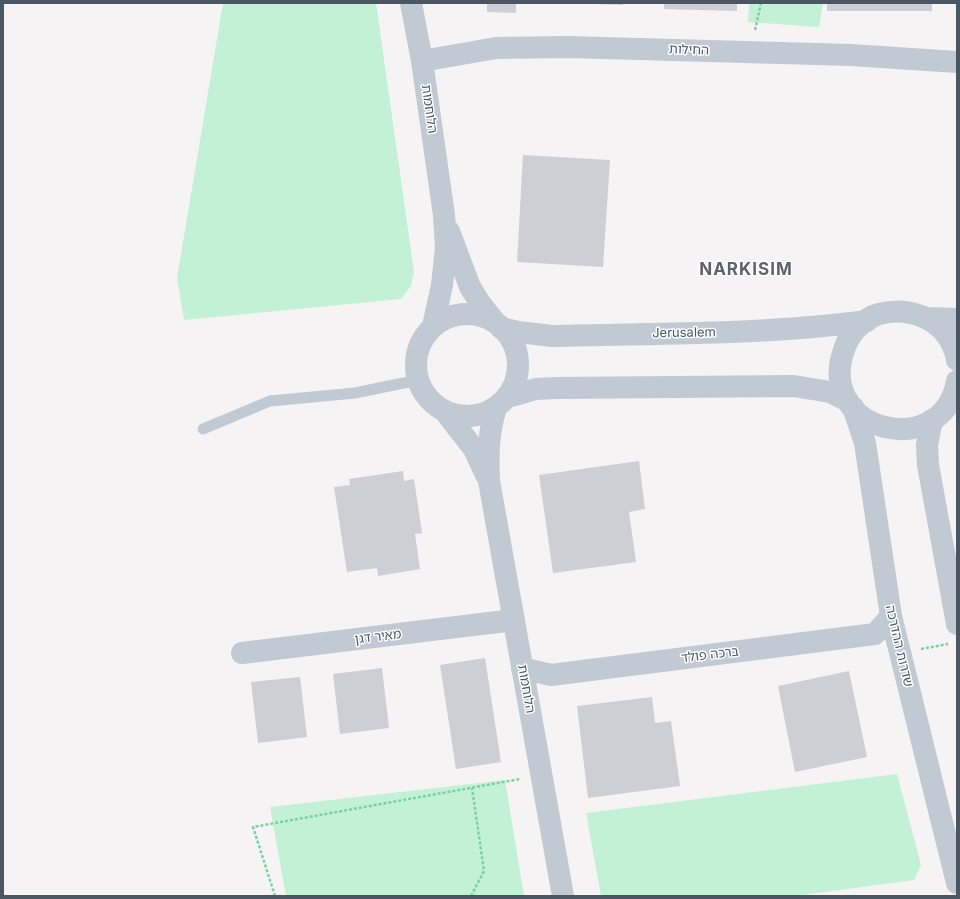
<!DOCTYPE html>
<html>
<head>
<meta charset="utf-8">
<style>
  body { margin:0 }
  #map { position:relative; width:960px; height:899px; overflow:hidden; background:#f5f3f3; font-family:Inter,sans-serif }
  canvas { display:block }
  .frame { position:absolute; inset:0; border:4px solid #4a5661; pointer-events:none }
</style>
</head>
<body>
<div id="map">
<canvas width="960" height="899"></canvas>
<div class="frame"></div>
</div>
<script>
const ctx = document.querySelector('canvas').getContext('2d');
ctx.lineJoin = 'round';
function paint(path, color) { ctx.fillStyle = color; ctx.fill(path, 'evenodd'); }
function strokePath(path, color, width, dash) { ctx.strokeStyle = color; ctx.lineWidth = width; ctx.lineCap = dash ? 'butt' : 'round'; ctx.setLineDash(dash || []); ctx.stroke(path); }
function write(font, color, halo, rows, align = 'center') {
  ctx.font = font + ' Inter,"Noto Sans Hebrew",sans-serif'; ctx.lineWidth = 3; ctx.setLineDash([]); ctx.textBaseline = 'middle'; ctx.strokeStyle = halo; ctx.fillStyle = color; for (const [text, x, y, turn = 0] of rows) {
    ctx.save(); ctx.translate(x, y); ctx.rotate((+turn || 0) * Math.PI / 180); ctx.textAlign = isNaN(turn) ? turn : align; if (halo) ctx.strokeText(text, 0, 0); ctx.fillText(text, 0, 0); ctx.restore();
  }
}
paint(new Path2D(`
  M223 3H376L414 272 411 286 401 299 184 320 177 278Z
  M749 3H823L819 27 748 22Z
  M897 774 921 865 914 880 795 896H601L586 813Z
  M505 780 524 896H286L270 807Z`), '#c3f1d5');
paint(new Path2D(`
  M487 3H516V13L487 12Z
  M592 3H623V5L592 4Z
  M664 3H737V11L664 9Z
  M827 3H932V11H827Z
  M523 155 610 160 603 267 517 262Z
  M639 461 645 509 629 512 636 562 553 573 539 475Z
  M403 471 404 481 414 479 422 533 415 534 420 569 378 576 377 568 347 572 334 487 350 485 349 479Z
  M485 658 501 762 456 769 440 665Z
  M382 668 389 728 340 734 333 674Z
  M849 671 867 757 795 772 778 686Z
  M300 677 307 737 258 743 251 682Z
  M652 697 655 723 671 721 680 786 588 798 577 706Z`), '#cdcfd5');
strokePath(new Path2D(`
  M755 30 761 3
  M921 649 948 644
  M275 896 253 827 520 779
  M471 896 484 871 472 788`), '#7ad0a6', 2.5, [3, 2]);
strokePath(new Path2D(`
  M203 429 270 401 355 393 418 380`), '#c1cad2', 11);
strokePath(new Path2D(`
  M411 3 422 61 444 215 446 248 442 285 433 326
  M422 61 496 48 568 47 851 55 957 62
  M449 231 470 287 480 303 496 323
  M853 407 865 443 891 616 957 883
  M496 408C488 433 488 456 489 481L563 896
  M446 413 474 449 486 475
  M932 420 927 445 928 465 957 624
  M242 653 514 620
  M522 668 551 675 875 634 891 616`), '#c1cad2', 22);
strokePath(new Path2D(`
  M416 365a51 51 0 1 1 102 0a51 51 0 1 1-102 0Z
  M927 318 957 319
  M501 328 518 332 552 336C657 333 763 335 867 321
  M957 360C950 322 913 305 879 314 864 318 850 333 845 347 812 432 943 463 957 381
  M508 397 536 389 556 388 794 386 830 392 848 401`), '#c1cad2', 22);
write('13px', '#4a5661', '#fff', [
  ["החילות",689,50,2],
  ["הלוחמות",429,109,82],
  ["Jerusalem",684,333,-1],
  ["מאיר דגן",378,637,-7],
  ["שדרות ההדרכה",899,646,77],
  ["ברכה פולד",710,655,-7],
  ["הלוחמות",526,689,80]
]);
ctx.letterSpacing = '1px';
write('bold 17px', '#5f6368', '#fff', [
  ["NARKISIM",746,270]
]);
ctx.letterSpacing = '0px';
</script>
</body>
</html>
